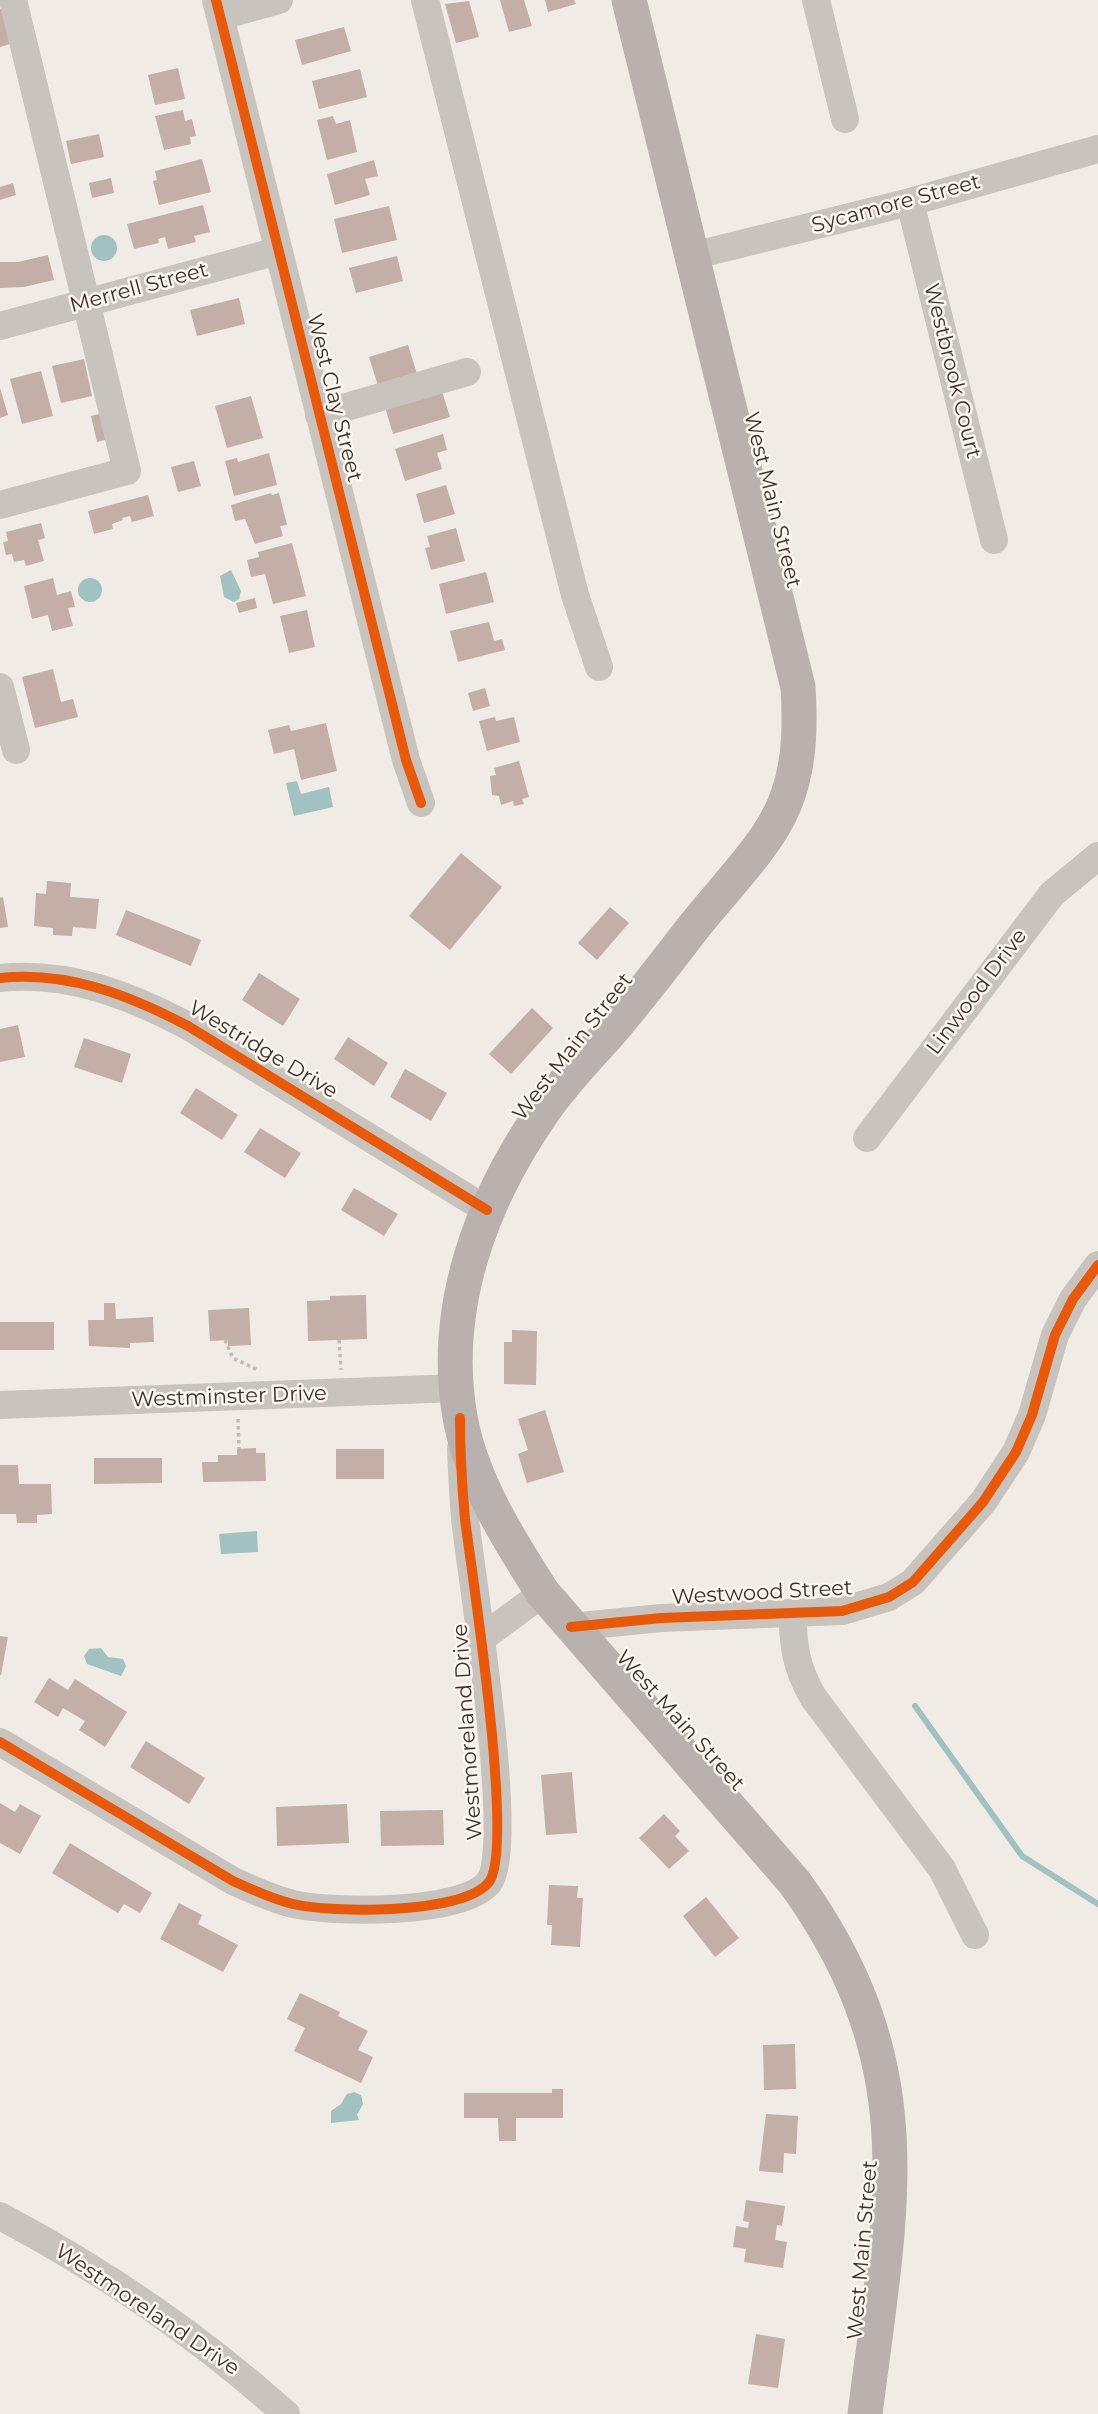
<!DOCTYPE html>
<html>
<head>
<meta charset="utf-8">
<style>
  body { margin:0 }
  canvas { display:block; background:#f0ebe5 }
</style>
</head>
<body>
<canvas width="1098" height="2414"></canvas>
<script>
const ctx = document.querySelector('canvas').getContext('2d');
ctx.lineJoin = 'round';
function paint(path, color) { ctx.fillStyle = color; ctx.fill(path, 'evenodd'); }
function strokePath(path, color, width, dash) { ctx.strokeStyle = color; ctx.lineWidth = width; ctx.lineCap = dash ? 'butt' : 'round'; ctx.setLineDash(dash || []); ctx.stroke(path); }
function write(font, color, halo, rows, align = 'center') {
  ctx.font = font + ' Montserrat,sans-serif'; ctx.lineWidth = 5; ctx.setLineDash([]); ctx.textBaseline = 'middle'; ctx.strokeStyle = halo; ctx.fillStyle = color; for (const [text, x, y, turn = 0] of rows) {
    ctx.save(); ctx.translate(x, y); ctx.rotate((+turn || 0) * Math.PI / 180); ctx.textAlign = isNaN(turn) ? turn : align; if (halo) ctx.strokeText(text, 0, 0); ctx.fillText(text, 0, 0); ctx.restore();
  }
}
paint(new Path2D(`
  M91 248a13 13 0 1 1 26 0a13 13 0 1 1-26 0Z
  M231 570 241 591 239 599 234 602 224 597 220 576Z
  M78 590a12 12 0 1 1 24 0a12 12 0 1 1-24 0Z
  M297 781 301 794 329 787 333 807 294 816 286 783Z
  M257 1531 258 1552 221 1554 219 1534Z
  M101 1648 108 1657 123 1659 126 1666 121 1676 87 1664 84 1656 89 1649Z
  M354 2092 361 2095 363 2104 357 2115 359 2120 331 2123V2111L341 2104 347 2094Z`), '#a1c2c1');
strokePath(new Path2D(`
  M915 1706 1022 1856 1098 1904`), '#a1c2c1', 6);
paint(new Path2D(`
  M500 0H524L532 26 509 32Z
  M545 0H574L576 4 548 12Z
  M469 1 479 37 456 43 445 4Z
  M3 8 13 43 0 47V9Z
  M344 27 351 51 302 65 295 40Z
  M178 68 185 99 155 105 148 75Z
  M360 69 367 97 319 109 312 81Z
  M183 110 185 121 192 119 196 136 190 137 191 144 164 150 155 116Z
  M333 116 336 124 350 120 357 152 327 160 317 120Z
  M99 134 104 157 71 164 66 141Z
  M202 159 211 192 159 205 153 181 157 180 155 171Z
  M374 160 378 176 365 179 370 195 335 205 327 174Z
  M111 178 114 193 92 198 89 183Z
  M13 183 16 195 0 200V187Z
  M203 205 210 232 194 236 196 242 168 249 165 237 158 239 159 243 134 249 127 224Z
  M389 206 397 240 342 253 334 219Z
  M48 255 54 280 24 287 0 288V262H18Z
  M397 256 403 281 356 293 349 268Z
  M239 298 245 324 197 336 190 310Z
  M408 345 418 377 379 389 369 357Z
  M84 359 92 396 61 403 52 366Z
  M41 371 53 416 22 424 10 379Z
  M0 388 8 415 0 418Z
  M441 388 450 417 393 434 384 404Z
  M251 396 263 438 227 448 215 406Z
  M110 411 116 437 97 442 91 416Z
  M443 434 447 450 437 453 442 469 405 481 395 449Z
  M269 453 277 485 234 496 225 461 237 458 238 462Z
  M194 461 201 486 178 492 171 467Z
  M446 485 455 514 424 523 416 494Z
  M271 493 272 495 279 493 287 525 280 526 283 536 255 544 245 519 235 521 231 505Z
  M148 495 154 516 132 522 130 516 122 518 123 520 112 524 113 529 94 534 88 511Z
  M41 523 45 538 38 540 44 561 26 566 24 560 14 562 12 554 6 555 3 542 8 541 6 532Z
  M456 528 465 561 431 570 425 548 430 547 427 536Z
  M292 543 306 596 273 604 265 574 251 577 247 560 259 557 258 552Z
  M486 572 494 602 446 614 439 584Z
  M53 578 57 595 71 591 75 607 68 608 73 626 52 631 48 615 32 619 24 586Z
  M255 598 257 608 239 613 236 603Z
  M307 610 315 647 289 653 280 616Z
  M489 622 494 641 502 639 505 650 458 662 450 631Z
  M53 669 61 702 73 699 78 717 35 728 22 677Z
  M485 688 490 706 473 711 468 693Z
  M495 717 496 721 514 717 520 742 487 751 479 721Z
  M326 723 337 771 301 780 294 749 274 754 268 730 289 725 291 731Z
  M519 761 529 797 522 799 524 804 514 806 513 801 501 805 499 796 492 795 490 776 496 775 494 768Z
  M461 853 502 887 450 950 409 916Z
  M47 881 71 883 70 897 99 899 96 929 73 927 72 936 53 935V928L34 926 36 893 46 894Z
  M3 897 8 927 0 928V898Z
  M610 907 629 923 597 960 578 943Z
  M126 910 201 940 191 966 116 935Z
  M259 973 300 999 283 1026 242 1000Z
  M532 1008 553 1028 511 1074 489 1054Z
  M18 1025 25 1057 0 1062V1029Z
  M348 1037 388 1063 374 1086 334 1059Z
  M84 1038 131 1054 122 1083 74 1067Z
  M405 1069 447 1093 431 1121 390 1097Z
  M196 1088 238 1115 222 1140 180 1113Z
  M260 1128 301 1153 285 1178 244 1152Z
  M354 1188 398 1214 384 1236 341 1210Z
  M366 1295 367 1339 308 1341 307 1301 330 1300V1296Z
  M104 1303H115L116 1319 153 1317 154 1342 130 1343V1348L89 1346 88 1320H104Z
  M249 1308 251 1345 228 1346V1340L210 1341 208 1310Z
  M0 1322H54V1350H0Z
  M512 1330 537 1331 536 1385 504 1384V1342H512Z
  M545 1410 564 1472 527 1483 518 1454 528 1450 518 1419Z
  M256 1448V1453H265L266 1481 203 1482 202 1462H218V1455H237V1449Z
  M336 1449H384V1479H336Z
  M94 1458H162V1483L94 1484Z
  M0 1465H18L19 1484H51L52 1514 37 1515V1523H17L16 1514H0Z
  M0 1636 8 1637 1 1675H0Z
  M49 1678 68 1690 75 1679 127 1712 105 1747 79 1730 85 1721 63 1708 58 1717 34 1702Z
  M146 1741 205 1778 189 1804 130 1767Z
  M572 1772 577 1833 546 1835 541 1775Z
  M0 1803 15 1812 20 1804 41 1816 20 1854 0 1843Z
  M347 1804 349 1843 277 1846 276 1807Z
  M443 1810 444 1845 381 1846 380 1811Z
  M664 1814 680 1831 675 1836 689 1851 669 1869 639 1838Z
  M70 1843 152 1893 140 1913 124 1904 118 1913 52 1873Z
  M549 1885 578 1886 577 1898H583L580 1947 551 1945 552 1925H547Z
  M706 1897 739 1938 715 1957 683 1916Z
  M179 1903 202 1915 198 1924 238 1945 223 1972 160 1939Z
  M300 1993 340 2012 338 2016 368 2031 358 2050 373 2057 361 2083 294 2051 305 2028 287 2019Z
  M795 2044 796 2089 764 2090 763 2045Z
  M552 2089H563V2118H516V2141H499L498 2118H464V2093H552Z
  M766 2114 798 2116 796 2154 784 2153 783 2173 759 2171Z
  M746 2200 785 2206 782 2226 777 2225 775 2240 787 2242 783 2268 744 2262 746 2249 733 2247 736 2226 748 2228 749 2222 743 2221Z
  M756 2334 785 2339 778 2388 748 2384Z`), '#c3afa7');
strokePath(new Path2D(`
  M225 1340 233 1358 258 1370
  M339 1340 341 1370
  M238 1419 239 1449`), '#c2bbb6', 3.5, [3.5, 3.5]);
strokePath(new Path2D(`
  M216 0 406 760 421 803
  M425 0 575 595 599 667
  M816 0 845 119
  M221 16 279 0
  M910 202 994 540
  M692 256 910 202 1098 149
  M0 326 278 251
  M319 415 467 372
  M0 505 127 471 13 0
  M0 687 16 750
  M0 978C68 971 129 995 188 1026L487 1210
  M867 1138 1052 894 1098 856
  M0 1405 457 1388
  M792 1613C794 1648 795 1665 813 1697L942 1869 975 1935
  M571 1627 661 1618 842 1611 889 1597 913 1582 983 1502 1016 1452 1032 1415 1055 1335 1073 1299 1098 1265
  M482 1638 543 1593
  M0 1742 233 1881C253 1890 272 1899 293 1904 331 1913 464 1915 489 1882 516 1845 471 1576 465 1518 463 1495 462 1472 461 1449
  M0 2216C102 2270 200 2337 286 2414`), '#c9c3be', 28);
strokePath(new Path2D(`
  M629 0 798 687C806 812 769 835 696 924 668 960 640 997 610 1032 587 1058 562 1083 542 1113 481 1201 441 1308 460 1417 471 1480 509 1540 543 1593L795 1883C927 2067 891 2206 865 2414`), '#b8b1ad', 35);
strokePath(new Path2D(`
  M216 0 406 760 421 803
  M0 978C68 971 129 995 188 1026L487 1210
  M571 1627 661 1618 842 1611 889 1597 913 1582 983 1502 1016 1452 1032 1415 1055 1335 1073 1299 1098 1265
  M0 1742 233 1881C253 1890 272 1899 293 1904 331 1913 463 1915 489 1882 515 1847 472 1575 465 1519 462 1486 460 1452 460 1418`), '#e8590c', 10);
write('21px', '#3b302b', '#fbf5ee', [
  ["Sycamore Street",896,204,-15],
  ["Merrell Street",139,288,-15],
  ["Westbrook Court",952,371,76],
  ["West Clay Street",334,398,76],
  ["West Main Street",772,500,76],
  ["Linwood Drive",977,992,-53],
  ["West Main Street",573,1047,-52],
  ["Westridge Drive",263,1050,31],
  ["Westminster Drive",229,1397,-2],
  ["Westwood Street",762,1593,-3],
  ["West Main Street",680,1721,48],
  ["Westmoreland Drive",468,1732,-94],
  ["West Main Street",863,2250,-85],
  ["Westmoreland Drive",147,2310,34]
]);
</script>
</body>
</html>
